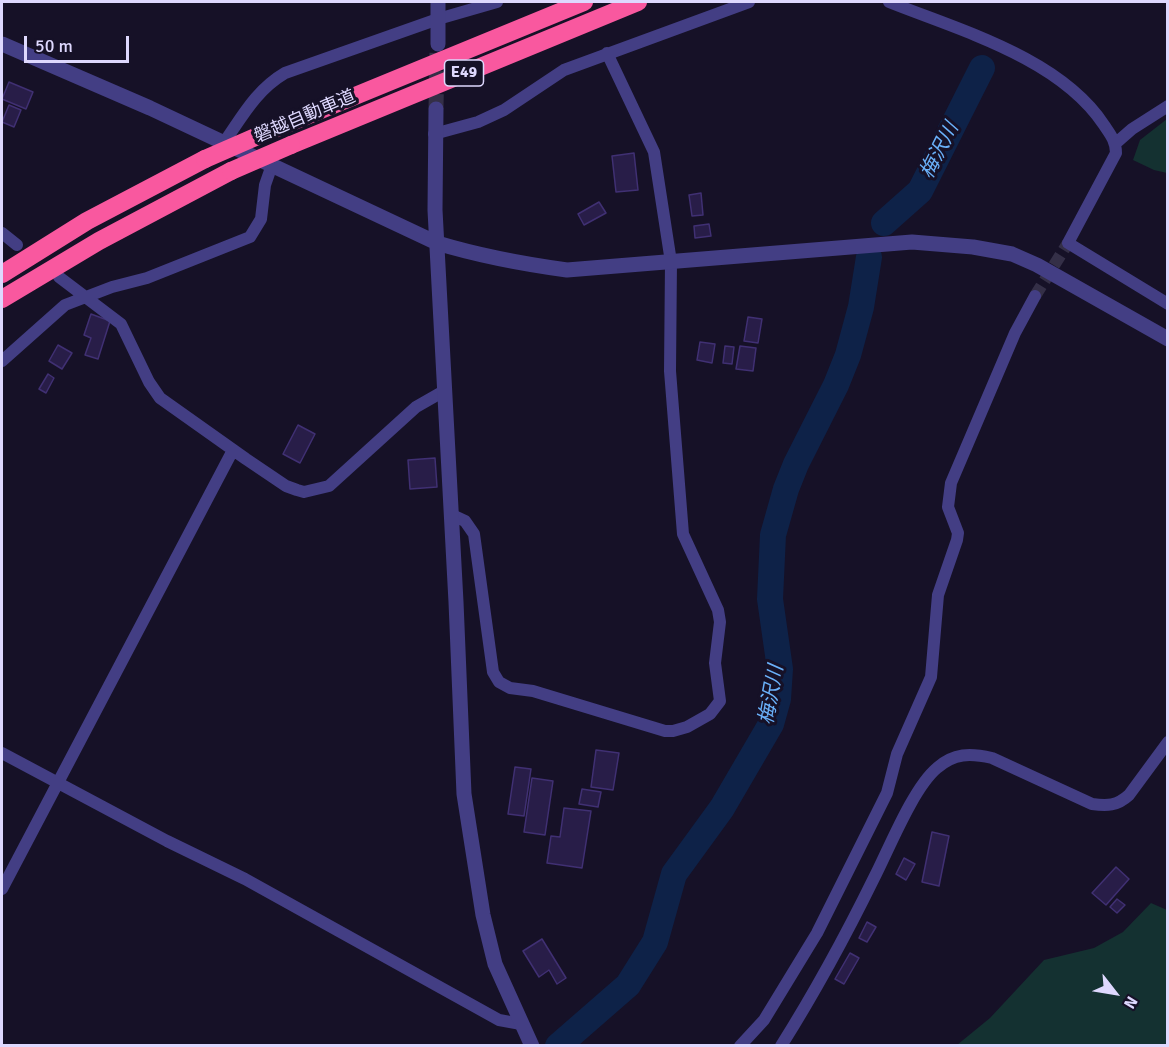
<!DOCTYPE html>
<html>
<head>
<meta charset="utf-8">
<style>
  body { margin:0 }
  #map { position:relative; width:1169px; height:1047px; overflow:hidden; background:#161127; font-family:Signika,sans-serif }
  canvas { display:block }
  .frame { position:absolute; inset:0; border:3px solid #ded8fe; pointer-events:none }
  .north { position:absolute; left:1085px; top:963px; width:60px; height:60px; -webkit-text-stroke:4px #161127; paint-order:stroke; rotate:121deg; font-size:16px; font-weight:700; line-height:24px; text-align:center; color:#ded8fe }
  .north::after { content:''; display:block; margin:auto; width:21px; height:27px; background:#ded8fe; clip-path:polygon(50% 0,100% 100%,50% 72%,0 100%) }
  .scale { position:absolute; left:24px; top:36px; width:105px; height:27px; box-sizing:border-box; border:3px solid #ded8fe; border-top:0; padding-left:8px; font-size:18px; line-height:21px; white-space:nowrap; color:#ded8fe; -webkit-text-stroke:4px #161127; paint-order:stroke }
</style>
</head>
<body>
<div id="map">
<canvas width="1169" height="1047"></canvas>
<div class="frame"></div>
<div class="north">N</div>
<div class="scale">50 m</div>
</div>
<script>
const ctx = document.querySelector('canvas').getContext('2d');
ctx.lineJoin = 'round';
function paint(path, color) { ctx.fillStyle = color; ctx.fill(path, 'evenodd'); }
function strokePath(path, color, width, dash) { ctx.strokeStyle = color; ctx.lineWidth = width; ctx.lineCap = dash ? 'butt' : 'round'; ctx.setLineDash(dash || []); ctx.stroke(path); }
function write(font, color, halo, rows, align = 'center') {
  ctx.font = font + ' Signika,"Noto Sans JP",sans-serif'; ctx.lineWidth = 6; ctx.setLineDash([]); ctx.textBaseline = 'middle'; ctx.strokeStyle = halo; ctx.fillStyle = color; for (const [text, x, y, turn = 0] of rows) {
    ctx.save(); ctx.translate(x, y); ctx.rotate((+turn || 0) * Math.PI / 180); ctx.textAlign = isNaN(turn) ? turn : align; if (halo) ctx.strokeText(text, 0, 0); ctx.fillText(text, 0, 0); ctx.restore();
  }
}
paint(new Path2D(`
  M1167 119V173L1154 170 1133 160 1140 140Z
  M1151 903 1167 910V1045H957L990 1018 1044 960 1094 948 1123 932Z`), '#143131');
strokePath(new Path2D(`
  M884 223 920 191 982 68
  M558 1046 628 985 655 942 674 874 722 808 771 724 778 699 780 669 770 599 773 535 786 489 796 464 836 385 848 355 861 307 869 257`), '#0e2248', 26);
const building = new Path2D(`
  M9 82 33 92 26 109 2 99Z
  M9 105 21 110 14 127 2 122Z
  M634 153 638 190 616 192 612 156Z
  M701 193 703 215 692 216 689 195Z
  M599 202 606 213 584 225 578 214Z
  M709 224 711 236 695 238 694 226Z
  M91 314 110 321 98 359 85 355 91 338 84 335Z
  M748 317 762 319 758 343 744 341Z
  M700 342 715 344 712 363 697 360Z
  M58 345 72 353 62 369 49 361Z
  M725 346 734 347 732 364 723 363Z
  M740 346 756 348 753 371 736 369Z
  M48 374 54 378 46 393 39 389Z
  M298 425 315 434 300 463 283 454Z
  M435 458 437 487 410 489 408 460Z
  M596 750 619 753 613 790 591 787Z
  M515 767 531 769 524 816 508 814Z
  M532 778 553 781 545 835 524 832Z
  M582 789 601 792 598 807 579 804Z
  M564 808 591 811 582 868 547 863 551 836 560 837Z
  M932 832 949 836 939 886 922 882Z
  M904 858 915 864 906 880 896 874Z
  M1116 867 1129 879 1106 905 1092 893Z
  M1117 899 1125 905 1117 913 1110 907Z
  M867 922 876 927 867 942 859 938Z
  M542 939 566 978 557 984 549 970 539 977 523 951Z
  M850 953 859 958 844 984 835 979Z`);
paint(building, '#281d48');
strokePath(building, '#403073', 1.5);
strokePath(new Path2D(`
  M1035 296 1068 243`), '#342f47', 12, [12, 6]);
strokePath(new Path2D(`
  M436 109 437 53`), '#342f47', 15, [15, 8]);
strokePath(new Path2D(`
  M889 2C959 30 1060 58 1104 125 1110 134 1116 141 1116 153L1068 243 1168 304
  M434 134 478 122 504 110 564 70 749 2
  M1116 143 1132 129 1168 106
  M223 144C242 117 256 90 285 73L438 19 497 2
  M2 233 17 245
  M59 277 121 324 149 382 160 398 246 459 286 486 297 490 304 492 329 486 416 407 444 391
  M2 361 65 305 112 287 147 278 250 237 261 219 265 185 272 165
  M452 515 465 521 474 534 493 672 499 682 510 688 533 691 665 731H673L687 727 710 714 720 701 715 663 720 622 718 610 683 534 670 371 671 262 654 152 607 53
  M2 753 167 841 245 879 499 1020 521 1024
  M2 889 233 450
  M740 1046 764 1020 817 933 887 793 897 754 931 677 938 595 957 540 958 533 948 507 951 483 1015 333 1035 296
  M781 1046C815 992 846 935 874 878 889 849 913 788 937 768 954 753 970 753 992 758L1092 804C1107 806 1117 806 1129 795L1168 742`), '#433e84', 12);
strokePath(new Path2D(`
  M2 44 150 108 437 243C480 256 523 264 567 270L912 242 973 247 1012 254 1037 265 1168 339
  M438 44V2
  M436 109 435 210 456 602 464 794 483 915 495 964 532 1046`), '#433e84', 15);
strokePath(new Path2D(`
  M260 135 584 2
  M291 145 638 2
  M2 274 87 221 205 159
  M2 299 99 241 231 171`), '#f9589f', 18);
strokePath(new Path2D(`
  M205 159 260 135
  M231 171 291 145`), '#f9589f', 18);
for (const [x, y, w] of [
  [464,73,39]
]) { const box = new Path2D(); box.roundRect(x - w / 2, y - 13, w, 26, 4.5); ctx.fillStyle = '#161127'; ctx.fill(box); strokePath(box, '#ded8fe', 1.5); }
write('bold 16px', '#ded8fe', null, [
  ["E49",464,73]
]);
write('18px', '#ded8fe', '#161127', [
  ["磐越自動車道",305,117,-23]
]);
write('italic 20px', '#6ab1fa', '#161127', [
  ["梅沢川",940,151,-63],
  ["梅沢川",772,695,-80]
]);
</script>
</body>
</html>
